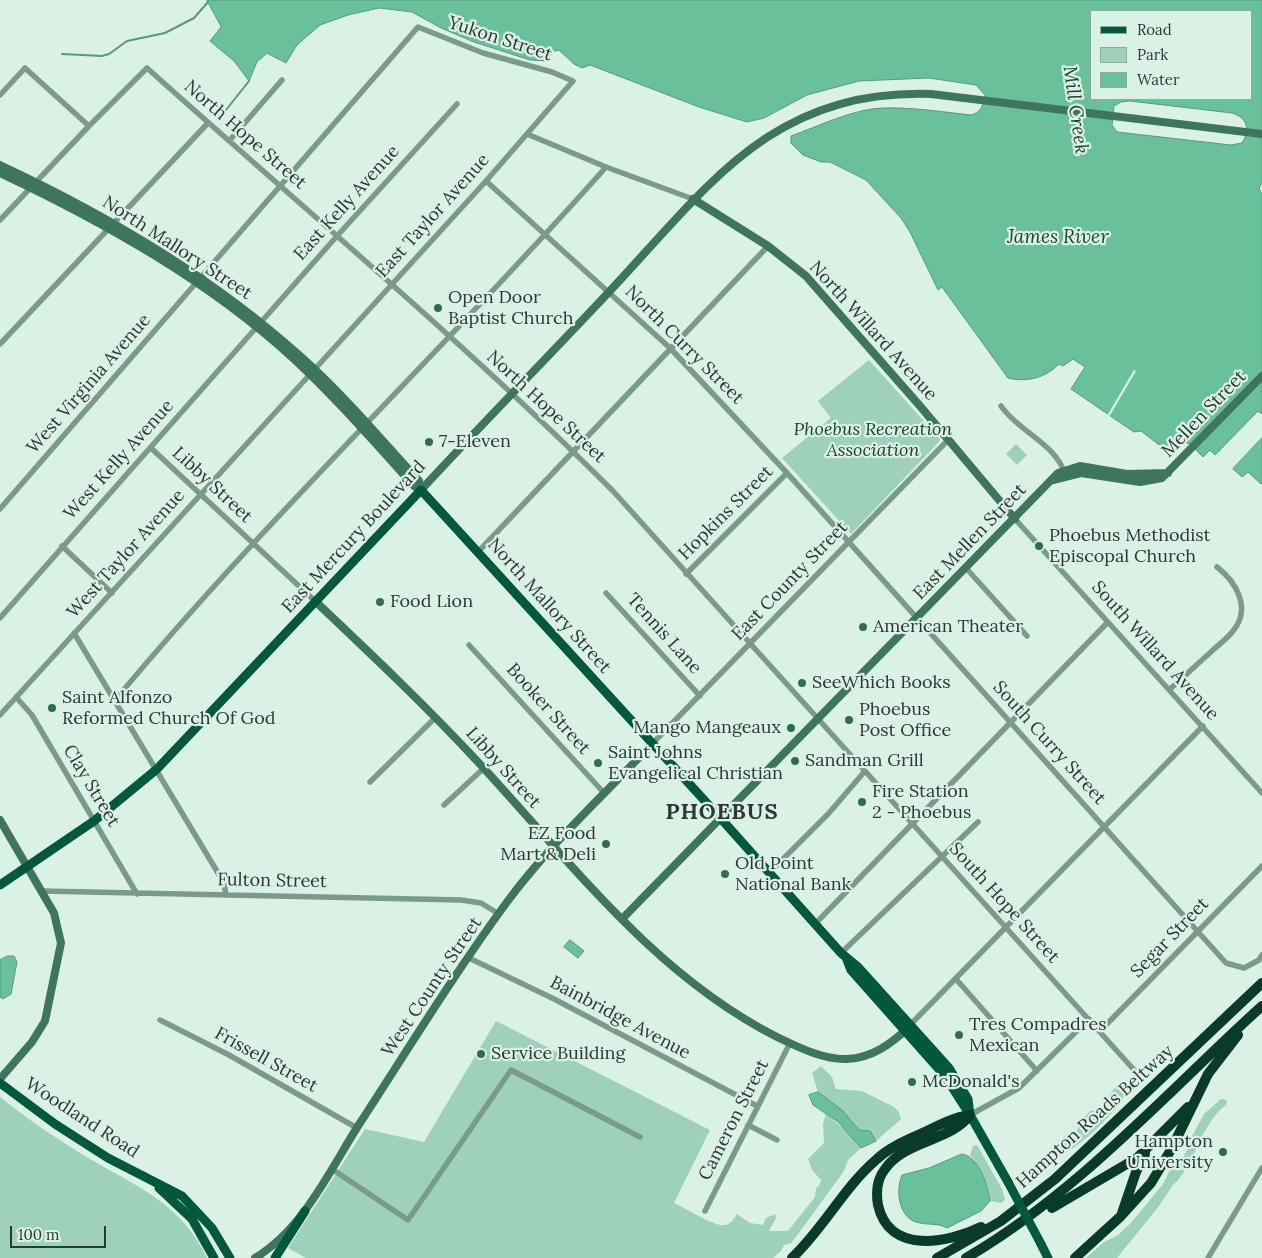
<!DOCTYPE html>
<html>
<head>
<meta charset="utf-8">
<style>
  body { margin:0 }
  #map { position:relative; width:1262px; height:1258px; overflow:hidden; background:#daf2e6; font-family:Lora,serif }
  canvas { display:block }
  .legend { position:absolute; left:1090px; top:10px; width:162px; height:90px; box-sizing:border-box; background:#daf2e6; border:1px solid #95a79e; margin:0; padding:6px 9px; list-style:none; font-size:15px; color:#2e3733 }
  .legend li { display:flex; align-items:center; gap:10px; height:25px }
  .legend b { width:25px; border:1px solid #95a79e }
  .scale { position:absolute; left:10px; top:1226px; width:96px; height:22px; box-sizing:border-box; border:2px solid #2e3733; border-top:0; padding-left:6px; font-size:15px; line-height:18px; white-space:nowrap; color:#2e3733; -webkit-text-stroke:4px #daf2e6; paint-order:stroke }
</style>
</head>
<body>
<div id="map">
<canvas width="1262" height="1258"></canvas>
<ul class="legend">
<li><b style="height:6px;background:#00593d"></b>Road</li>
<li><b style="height:14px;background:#9ed1b9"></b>Park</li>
<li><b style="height:14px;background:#68c19b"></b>Water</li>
</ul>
<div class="scale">100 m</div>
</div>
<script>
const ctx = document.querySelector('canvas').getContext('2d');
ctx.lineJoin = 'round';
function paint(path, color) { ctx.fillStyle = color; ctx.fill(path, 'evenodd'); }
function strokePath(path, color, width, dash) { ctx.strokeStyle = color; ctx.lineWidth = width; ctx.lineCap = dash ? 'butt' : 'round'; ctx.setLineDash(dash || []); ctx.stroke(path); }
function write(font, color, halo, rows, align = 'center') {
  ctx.font = font + ' Lora,serif'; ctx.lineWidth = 4.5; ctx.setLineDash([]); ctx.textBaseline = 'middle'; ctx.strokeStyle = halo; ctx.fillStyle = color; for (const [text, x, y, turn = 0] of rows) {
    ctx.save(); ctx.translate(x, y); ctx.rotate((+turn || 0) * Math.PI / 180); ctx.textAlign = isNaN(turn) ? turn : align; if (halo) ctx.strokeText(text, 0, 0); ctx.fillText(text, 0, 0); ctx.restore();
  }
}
paint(new Path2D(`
  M869 360 940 439 939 442 851 534 782 458 831 418 818 401Z
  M1016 444 1027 455 1017 465 1006 454Z
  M496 1021 710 1130 674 1203C686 1208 714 1227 725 1225 731 1224 734 1219 737 1214L750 1223 763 1225 766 1218 775 1214 776 1218 769 1231H788L815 1197 816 1188 819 1186 821 1180 812 1170 808 1159 824 1143 823 1124 826 1114 852 1136 861 1148 848 1160 844 1171 796 1237 791 1243 784 1245 781 1251 773 1258H306L288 1248 365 1129 424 1142Z
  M821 1066 832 1077 836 1089 862 1091 894 1107 899 1112 901 1119 876 1141 870 1131 859 1130 842 1110 818 1092 812 1073Z
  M1120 1084 1125 1086 1127 1091C1118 1111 1082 1146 1062 1154L1059 1144 1074 1137 1081 1121 1090 1111 1099 1110 1116 1086Z
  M0 1097C30 1121 64 1144 97 1163 144 1190 182 1206 207 1258H0Z
  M1221 1099 1227 1100 1226 1105C1200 1124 1195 1166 1173 1185L1159 1206 1117 1258H1086L1104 1242 1118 1235 1131 1223 1163 1184 1172 1166 1181 1162 1187 1150 1186 1138 1192 1136 1204 1114Z
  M977 1145 1002 1189 1005 1200 1001 1203 990 1201C989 1187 980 1165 970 1155L973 1146Z`), '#9ed1b9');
const water = new Path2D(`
  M207 0H1262V182L1259 189 1262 194V414L1258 411 1215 455 1210 450 1203 457 1190 444 1183 442 1174 449 1158 444 1141 431 1134 432 1071 389 1085 367 1073 359 1063 366 1059 364C1047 377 1027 383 1008 378L942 287 938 290 910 232 901 218 866 180 830 162H821L803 155 791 143V136C819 126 853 109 883 108 913 107 942 112 971 115 982 112 983 105 985 95L976 85 929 78 859 81 807 95 764 118 747 122 699 107 590 65 582 68 574 64 559 50 552 52 547 61 530 60 474 42 441 28 412 12 379 8 348 15 320 25 297 45 286 63 267 53 257 62 249 81 234 61 210 41 221 27ZM1091 11H1251V99H1091ZM1130 101 1232 113C1248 118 1250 130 1242 143L1231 145 1117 132 1112 125 1114 106 1121 102Z
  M1262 438V483L1261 484 1248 472 1242 477 1233 469Z
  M570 940 584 951 578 958 564 947Z
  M8 956H14L17 962 11 994 3 999 0 997V960Z
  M818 1092 842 1110 859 1130 870 1131 876 1141 861 1148 838 1122 813 1105 809 1095Z
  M962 1154C979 1156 988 1186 990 1201L981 1211 947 1228C938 1223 930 1225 920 1223 899 1220 895 1192 902 1175L929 1168Z`);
paint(water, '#68c19b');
strokePath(water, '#57987c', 1);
paint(new Path2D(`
  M1134 370 1136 371 1109 417 1107 416Z`), '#daf2e6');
strokePath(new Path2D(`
  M62 54 102 56 109 54 127 41 165 33 194 18 208 2
  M222 115 249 81`), '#57987c', 2);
strokePath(new Path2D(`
  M0 95 25 68 89 126
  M527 134 606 167 693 199
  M230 140 282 80
  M486 181 670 348 787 473 1226 963 1244 968 1259 960 1262 955
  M0 220 89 126 147 68C303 208 465 343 613 491L1135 1071
  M0 344 208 123
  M1001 406C1019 432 1055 443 1065 474
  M151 448 315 601
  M0 509 418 27 483 53 552 72 573 81 486 181 0 715
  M1015 519 1262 793
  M62 546 112 593
  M478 552 768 246
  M966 568 1027 636
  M686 574 787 473
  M606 593 700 696
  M0 618 337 236 457 104
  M74 633 224 883 226 895
  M469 645 605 794
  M1170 689C1184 677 1197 664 1211 652 1218 645 1227 639 1233 631 1252 608 1236 582 1217 567
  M16 697 32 715 137 894
  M116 699C270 514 446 348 606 167
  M652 744 949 439
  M370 782 436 717
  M444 805 484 768
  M769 873 829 813 865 771
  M42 891 461 900 481 903 499 914
  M815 924 1108 622
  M841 953 978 822
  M469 958 554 999 757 1106
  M956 979 1037 1071
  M160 1020 229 1055 357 1128
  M910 1025 1203 726
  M1100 1031 1262 866
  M970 1115 1019 1088 1089 1019
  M748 1125 777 1140
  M332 1169 408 1220 511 1070 640 1137
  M705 1211 790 1043
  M1208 1258 1262 1168`), '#789b8b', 5.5);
strokePath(new Path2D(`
  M0 165C107 215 211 276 299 355 342 393 380 438 419 481L421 490
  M0 173C104 222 209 281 294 359 337 399 375 443 414 486L421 490
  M693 199 768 246 806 276 920 406 1015 519
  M1053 480 1081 473 1140 482 1162 478 1262 376
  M421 490C482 424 546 359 608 293 707 188 770 89 931 94L1262 134
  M315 601C371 654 426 706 478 762 570 861 653 974 777 1037 798 1047 823 1060 847 1059 872 1058 891 1044 909 1027
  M0 820 54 913 61 943 45 1021 32 1042 0 1079
  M622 919 1058 473 1080 466 1127 474 1168 473
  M255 1258C303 1229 329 1172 358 1126 407 1051 454 974 507 902 549 845 603 796 652 744`), '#3e755d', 8);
strokePath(new Path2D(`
  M0 885 94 821 157 769 421 490 715 812 841 953 858 967 949 1068 968 1099 970 1115
  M847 960 851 970 945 1076 970 1115 1008 1182
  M0 1083 55 1124 108 1158 182 1196 212 1228 230 1258
  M159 1188 192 1219 214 1258
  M1041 1244 1048 1258
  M275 1258 305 1211`), '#00593d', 9);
strokePath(new Path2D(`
  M970 1115C950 1142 905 1140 885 1169 877 1179 876 1193 878 1205 889 1255 948 1243 981 1227
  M1052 1208 1137 1158 1188 1107
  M1122 1213 1136 1172 1145 1154
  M792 1258C824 1228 844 1187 877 1159 891 1146 910 1139 927 1131 941 1124 955 1117 970 1115
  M937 1258 1001 1221 1055 1179 1262 983
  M966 1258C1078 1193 1167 1092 1262 1006
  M1075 1258 1121 1216 1151 1183 1172 1148 1208 1074 1238 1035`), '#083c29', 10);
strokePath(new Path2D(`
  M1008 1182 1041 1244`), '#00593d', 9);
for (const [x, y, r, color] of [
  [438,308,5,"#326b53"],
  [429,442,5,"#326b53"],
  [1039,546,5,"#326b53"],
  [380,602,5,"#326b53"],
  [863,627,5,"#326b53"],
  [802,683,5,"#326b53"],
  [52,708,5,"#326b53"],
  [849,720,5,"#326b53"],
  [791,728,5,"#326b53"],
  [795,761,5,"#326b53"],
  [598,763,5,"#326b53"],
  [862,802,5,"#326b53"],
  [606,844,5,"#326b53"],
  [725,874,5,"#326b53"],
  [959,1035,5,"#326b53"],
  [481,1054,5,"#326b53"],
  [912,1082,5,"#326b53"],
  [1223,1152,5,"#326b53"]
]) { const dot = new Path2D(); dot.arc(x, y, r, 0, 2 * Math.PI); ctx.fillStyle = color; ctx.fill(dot); strokePath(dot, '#daf2e6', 2); }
write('18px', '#2e3733', '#daf2e6', [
  ["Yukon Street",500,39,18],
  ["North Hope Street",245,135,41],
  ["East Kelly Avenue",347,203,-48],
  ["East Taylor Avenue",433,216,-48],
  ["North Mallory Street",177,248,33],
  ["North Willard Avenue",873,331,48],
  ["North Curry Street",684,345,45],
  ["West Virginia Avenue",89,384,-49],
  ["North Hope Street",546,407,43],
  ["Mellen Street",1204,414,-46],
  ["West Kelly Avenue",119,460,-48],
  ["Libby Street",212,485,43],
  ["Hopkins Street",726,513,-45],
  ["East Mercury Boulevard",354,537,-47],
  ["East Mellen Street",970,542,-46],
  ["West Taylor Avenue",126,554,-48],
  ["East County Street",790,581,-46],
  ["North Mallory Street",549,606,48],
  ["Tennis Lane",664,634,48],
  ["South Willard Avenue",1155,651,48],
  ["Booker Street",548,709,48],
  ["South Curry Street",1049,743,48],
  ["Libby Street",503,768,48],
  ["Clay Street",91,786,59],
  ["Fulton Street",272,881,1],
  ["South Hope Street",1004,903,48],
  ["Segar Street",1170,938,-46],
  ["West County Street",432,987,-56],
  ["Bainbridge Avenue",620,1018,28],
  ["Frissell Street",266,1060,29],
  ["Hampton Roads Beltway",1095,1117,-42],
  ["Woodland Road",82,1118,33],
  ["Cameron Street",734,1120,-63]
]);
write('18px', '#2e3733', '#daf2e6', [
  ["Open Door",448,298],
  ["Baptist Church",448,319],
  ["7-Eleven",439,442],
  ["Phoebus Methodist",1049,536],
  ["Episcopal Church",1049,557],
  ["Food Lion",390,602],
  ["American Theater",873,627],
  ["SeeWhich Books",812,683],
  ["Saint Alfonzo",62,698],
  ["Reformed Church Of God",62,719],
  ["Phoebus",859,710],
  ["Post Office",859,731],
  ["Mango Mangeaux",781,728,"right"],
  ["Saint Johns",608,753],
  ["Evangelical Christian",608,774],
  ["Sandman Grill",805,761],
  ["Fire Station",872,792],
  ["2 - Phoebus",872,813],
  ["EZ Food",596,834,"right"],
  ["Mart & Deli",596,855,"right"],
  ["Old Point",735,864],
  ["National Bank",735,885],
  ["Tres Compadres",969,1025],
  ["Mexican",969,1046],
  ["Service Building",491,1054],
  ["McDonald's",922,1082],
  ["Hampton",1213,1142,"right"],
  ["University",1213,1163,"right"]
], 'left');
write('italic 18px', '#1b4232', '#daf2e6', [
  ["Phoebus Recreation",873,430],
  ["Association",873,451]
]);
write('italic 19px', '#1e4535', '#daf2e6', [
  ["Mill Creek",1075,110,82],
  ["James River",1058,238]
]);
ctx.letterSpacing = '1px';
write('bold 22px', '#2e3733', '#daf2e6', [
  ["PHOEBUS",722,813]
]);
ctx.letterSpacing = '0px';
</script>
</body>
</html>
